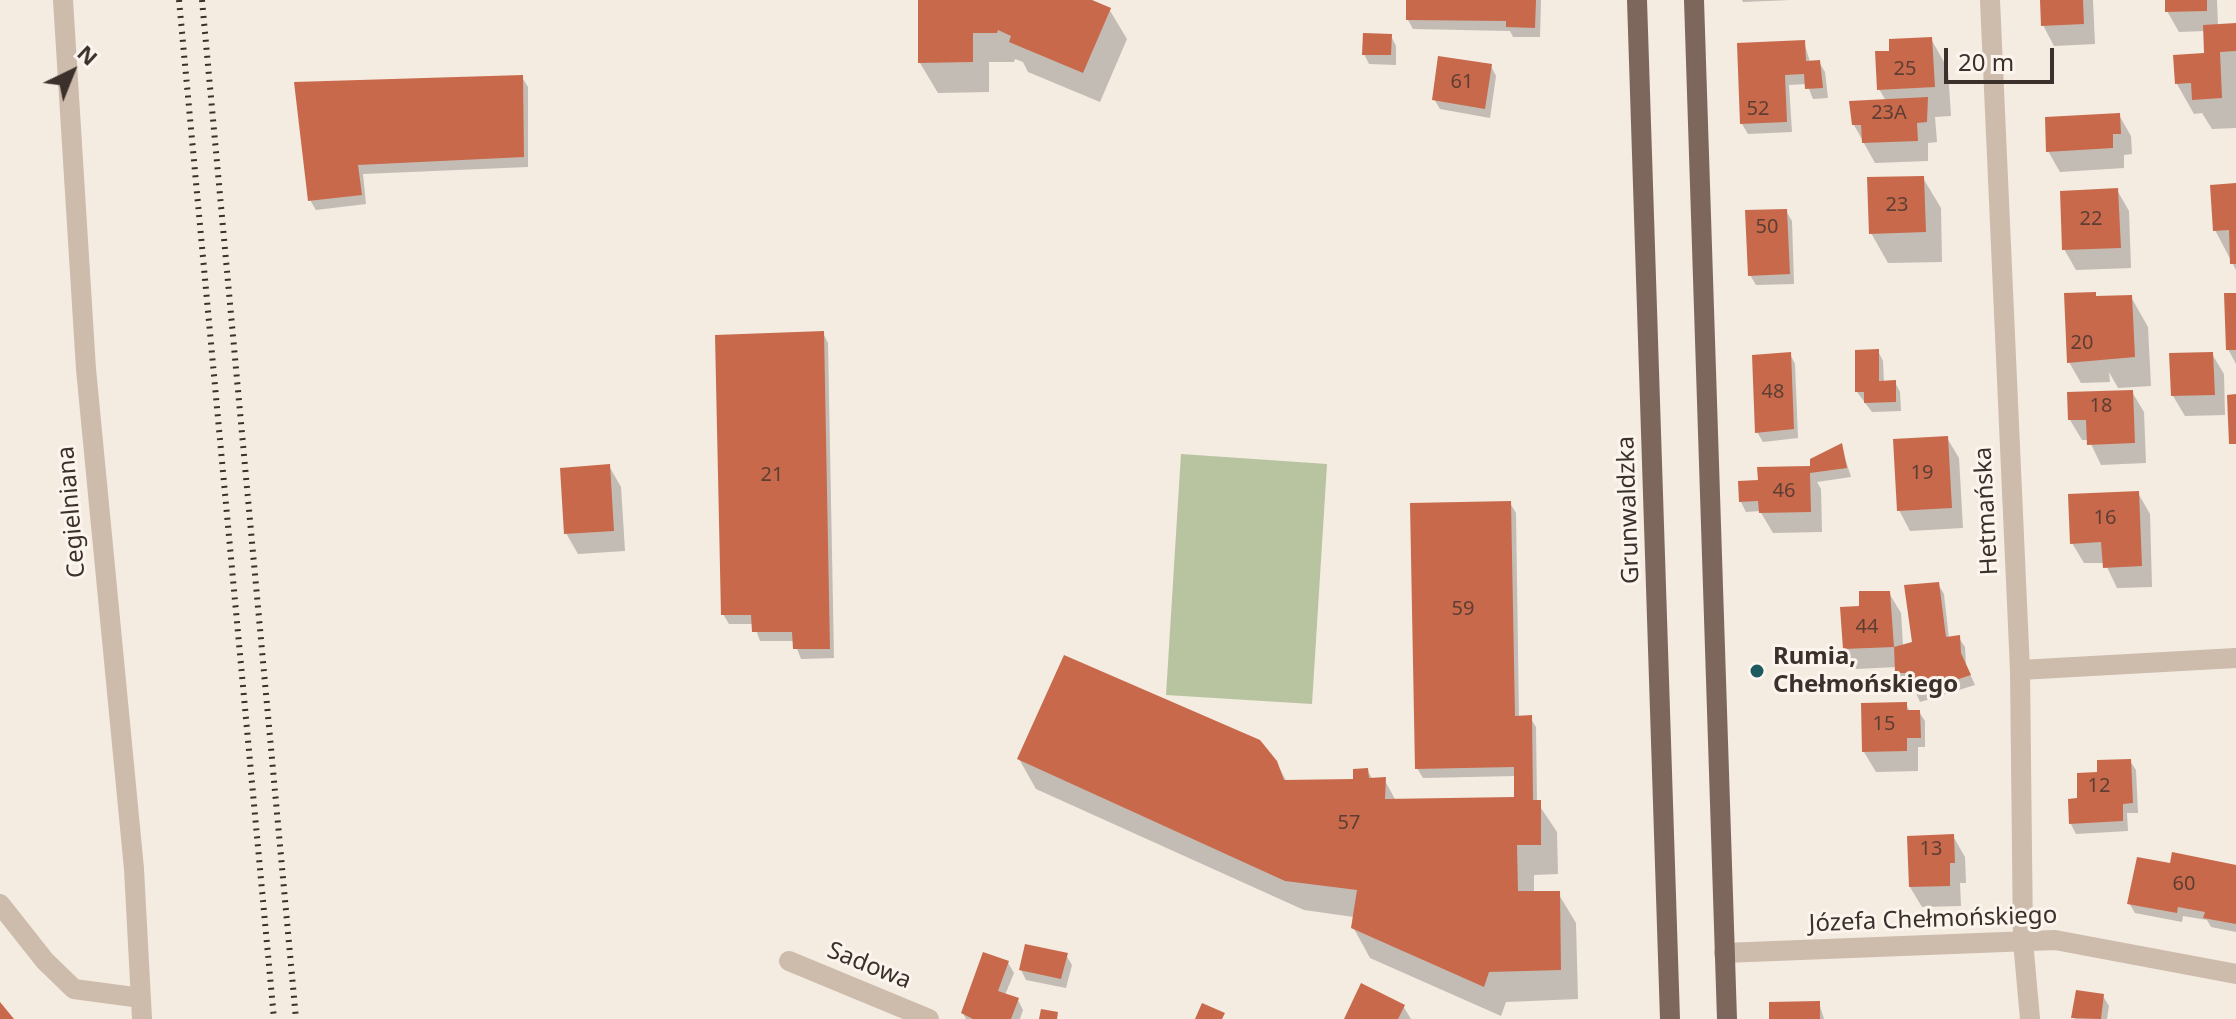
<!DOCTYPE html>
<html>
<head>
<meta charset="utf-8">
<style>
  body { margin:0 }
  #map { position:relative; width:2236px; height:1019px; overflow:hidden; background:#f4ebe1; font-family:"Noto Sans",sans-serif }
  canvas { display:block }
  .north { position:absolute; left:32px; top:32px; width:80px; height:80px; -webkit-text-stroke:6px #fbf5ee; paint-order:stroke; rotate:43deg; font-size:22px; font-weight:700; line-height:32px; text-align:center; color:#3b302b }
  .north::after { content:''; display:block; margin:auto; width:28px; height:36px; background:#3b302b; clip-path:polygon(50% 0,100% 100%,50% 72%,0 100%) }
  .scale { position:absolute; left:1944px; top:48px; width:110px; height:36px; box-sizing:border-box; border:4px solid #3b302b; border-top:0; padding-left:10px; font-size:24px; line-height:28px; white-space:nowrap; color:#3b302b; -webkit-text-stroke:6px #fbf5ee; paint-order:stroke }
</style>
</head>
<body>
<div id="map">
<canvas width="2236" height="1019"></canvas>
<div class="north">N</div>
<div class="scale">20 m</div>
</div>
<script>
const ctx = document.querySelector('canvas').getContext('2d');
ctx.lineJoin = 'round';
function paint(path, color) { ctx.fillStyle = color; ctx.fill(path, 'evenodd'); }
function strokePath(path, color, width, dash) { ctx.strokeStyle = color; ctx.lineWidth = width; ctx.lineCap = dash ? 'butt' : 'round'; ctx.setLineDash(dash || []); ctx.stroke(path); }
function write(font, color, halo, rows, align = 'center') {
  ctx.font = font + ' "Noto Sans",sans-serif'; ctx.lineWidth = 6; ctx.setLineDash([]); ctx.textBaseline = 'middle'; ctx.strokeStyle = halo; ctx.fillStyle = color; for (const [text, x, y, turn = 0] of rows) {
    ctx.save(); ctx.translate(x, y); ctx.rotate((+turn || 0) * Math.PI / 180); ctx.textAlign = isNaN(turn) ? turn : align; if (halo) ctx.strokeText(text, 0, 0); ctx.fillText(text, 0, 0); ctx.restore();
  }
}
paint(new Path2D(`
  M1181 454 1327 464 1312 704 1166 695Z`), '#b8c4a0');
paint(new Path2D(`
  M920 0H1087L1109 9 1127 39 1100 102 1028 72 1023 62 1015 59 1014 62H989V92L938 93 920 63Z
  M1408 0H1541L1540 37H1513L1510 31 1413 29 1408 20Z
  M1742 0H1791L1743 2Z
  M2042 0H2093L2095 44 2054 46 2043 25Z
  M2167 0H2217L2218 26 2236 25V128L2212 129 2202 113 2194 114 2177 84 2207 55 2205 31 2179 32 2167 11Z
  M1391 36 1396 46V65L1369 64 1364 54Z
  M1931 39 1948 69 1951 116 1935 117 1937 142 1928 143V161L1875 163 1854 125 1886 101 1879 89 1891 53Z
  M1804 42 1810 62H1819L1825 72 1828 98 1813 99 1807 84 1789 85 1792 132 1748 134 1742 124Z
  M1491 66 1496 76 1490 118 1440 109 1434 99Z
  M522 77 528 87V167L363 174 366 204 316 210 310 200 296 84Z
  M2119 115 2131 136 2132 154 2124 155V168L2060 172 2048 151Z
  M1923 178 1941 208 1942 262 1888 263 1871 233Z
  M2236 185V270L2215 230Z
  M2117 190 2129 211 2131 268 2076 270 2064 249Z
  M1786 211 1792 221 1794 284 1756 285 1750 275Z
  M2236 295V364L2228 349Z
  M2131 297 2148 327 2151 386 2118 388 2109 372 2110 382 2081 383 2069 362 2097 298Z
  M823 333 828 343 834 658 801 659 794 641H760L754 624H729L723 614Z
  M1878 351 1883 361 1884 383 1895 382 1900 392 1901 411 1872 412 1857 392Z
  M1790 354 1795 364 1798 438 1763 442 1757 432Z
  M2212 354 2224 374 2225 415 2185 416 2173 396Z
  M2132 392 2144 412 2146 463 2101 465 2089 440H2082L2070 420Z
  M1947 438 1959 458 1963 528 1910 531 1899 510Z
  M1841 445 1851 477 1817 482 1821 489 1822 532 1773 533 1760 511 1746 512 1741 502 1812 468Z
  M609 466 621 487 625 551 578 554 566 533Z
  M2138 493 2150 514 2152 587 2117 588 2105 563H2084L2072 543Z
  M1510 503 1516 513 1519 718 1530 717 1536 727 1537 802 1557 832 1558 874 1534 875V893H1558L1576 923 1578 999 1506 1002 1501 1016 1370 958 1353 927 1354 917 1304 910 1036 789 1019 759 1276 762 1287 782 1355 781 1367 770 1373 780 1384 779 1396 801 1518 799 1516 776 1423 778 1417 768Z
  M1938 584 1944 594 1949 639 1959 638 1965 647 1966 665 1975 685 1920 702 1911 682H1902L1896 667 1856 669 1845 648 1860 608 1889 593 1901 613 1903 646 1914 643Z
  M1906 704 1910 712H1919L1925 721V747H1918V771L1876 772 1864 752Z
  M2130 761 2136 770 2138 813H2127L2128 831 2076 834 2071 824 2080 800 2100 774Z
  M1953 836 1965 857 1966 883H1960L1961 906 1922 907 1910 887Z
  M2236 867V932L2211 927 2207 920 2183 916 2182 922 2135 913 2129 903Z
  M1066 955 1072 965 1066 988 1026 980 1021 970Z
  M1008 963 1014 973 1005 995 1018 1000 1023 1010 1020 1019H966L963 1013Z
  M2103 996 2109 1006 2107 1019H2074Z
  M1819 1003 1824 1019H1771Z
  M1403 1006 1411 1019H1346Z`), '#0003');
paint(new Path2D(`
  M918 0H1092L1111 8 1083 73 1009 42 1011 36 998 30 997 33H973V62L918 63Z
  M1406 0H1536L1535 28 1506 27V21L1406 20Z
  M2040 0H2083L2084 24 2041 26Z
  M2165 0H2207V11L2165 12Z
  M2236 23V51L2220 52 2222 98 2192 100 2191 83 2175 84 2173 55 2204 53 2203 25Z
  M1363 33 1392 34 1391 55H1362Z
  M1932 37 1935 87 1877 90 1875 51H1889V39Z
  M1805 40 1806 61 1820 60 1823 88 1805 89 1804 74 1785 75 1787 122 1740 124 1737 43Z
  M1438 56 1492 64 1485 109 1432 100Z
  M523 75 524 157 358 165 362 195 308 201 294 82Z
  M1928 97 1927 122 1917 123 1918 141 1862 143 1861 125H1852L1849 101Z
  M2120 113 2121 134H2113V148L2046 152 2045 117Z
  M1924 176 1926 232 1869 234 1867 177Z
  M2236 183V264H2230L2229 230 2213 231 2210 185Z
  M2118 188 2121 248 2062 250 2060 191Z
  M1787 209 1790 274 1748 276 1745 210Z
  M2096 292V296L2132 295 2135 357 2067 363 2064 293Z
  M2224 293H2236V350H2226Z
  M824 331 830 649H793L792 632H752L751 615H721L715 335Z
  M1879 349V381L1896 380V402L1864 403V392H1855V350Z
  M1791 352 1794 429 1755 433 1752 355Z
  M2213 352 2215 395 2171 396 2169 353Z
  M2133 390 2135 443 2087 445 2086 420H2068L2067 392Z
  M2236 394V444H2229L2227 395Z
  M1948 436 1952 508 1897 511 1893 439Z
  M1842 443 1847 468 1810 473 1811 512 1759 513 1758 501 1739 502 1738 481 1758 480 1757 467 1810 466V459Z
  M610 464 614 531 564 534 560 468Z
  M2139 491 2142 566 2103 568 2101 542 2070 544 2068 494Z
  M1511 501 1515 716 1532 715 1533 800H1541V845H1517L1518 891H1560L1561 970 1489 972 1484 987 1351 928 1357 890 1285 881 1017 759 1064 655 1260 740 1277 761 1284 780 1353 779V769L1368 768 1369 778 1386 777 1385 799 1514 797V767L1415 769 1410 503Z
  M1939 582 1946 637 1960 635 1961 653 1971 675 1912 694 1906 673H1895L1894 647 1843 649 1840 607 1859 606V591H1890L1894 647 1912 642 1904 585Z
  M1907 702V710H1920L1921 738H1907V751L1862 752 1861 703Z
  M2131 759 2133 803 2123 804V821L2069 824 2068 799 2077 798V773L2097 772V760Z
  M1954 834 1955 863H1950V886L1909 887 1907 836Z
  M2172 852 2236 865V924L2203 918 2205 912 2178 907 2177 913 2127 904 2137 857 2170 863Z
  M1025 944 1068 953 1061 979 1019 970Z
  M983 952 1009 961 998 991 1019 998 1011 1019H973L961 1013Z
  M1361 983 1405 1005 1398 1019H1344Z
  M2076 990 2104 994 2101 1019 2071 1018Z
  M1820 1001V1019H1769V1002Z
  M0 1002 14 1019H0Z
  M1202 1003 1225 1013 1222 1019H1195Z
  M1041 1009 1058 1012 1057 1019H1039Z`), '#c8694b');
strokePath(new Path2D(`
  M63 0 86 369 134 869 142 1019
  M1990 0 2020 670 2023 941 2030 1019
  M2020 670 2236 658
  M0 904 45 961 74 989 141 998
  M1724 953 2055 940 2236 974
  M789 961 929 1019`), '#cdbbac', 20);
strokePath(new Path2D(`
  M1637 0 1670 1019
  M1694 0 1727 1019`), '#7d675c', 20);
strokePath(new Path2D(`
  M179 0 274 1019
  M202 0 296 1019`), '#3b302b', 6, [2, 6]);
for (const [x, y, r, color] of [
  [1757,671,8,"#1f5a5e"]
]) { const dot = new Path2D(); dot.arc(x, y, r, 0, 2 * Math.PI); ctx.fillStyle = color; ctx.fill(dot); strokePath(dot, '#fbf5ee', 3); }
write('20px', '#5e3e33', null, [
  ["25",1905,69],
  ["61",1462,82],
  ["52",1758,109],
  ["23A",1889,113],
  ["23",1897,205],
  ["22",2091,219],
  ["50",1767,227],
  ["20",2082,343],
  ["48",1773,392],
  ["18",2101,406],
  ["19",1922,473],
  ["21",772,475],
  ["46",1784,491],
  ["16",2105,518],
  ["59",1463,609],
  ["44",1867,627],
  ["15",1884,724],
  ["12",2099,786],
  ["57",1349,823],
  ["13",1931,849],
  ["60",2184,884]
]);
write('24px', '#3b302b', '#fbf5ee', [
  ["Grunwaldzka",1629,510,-92],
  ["Hetmańska",1987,511,-93],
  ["Cegielniana",72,512,-95],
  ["Józefa Chełmońskiego",1933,920,-2],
  ["Sadowa",869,966,22]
]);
write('bold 24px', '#3b302b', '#fbf5ee', [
  ["Rumia,",1773,657],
  ["Chełmońskiego",1773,685]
], 'left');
</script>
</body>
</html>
